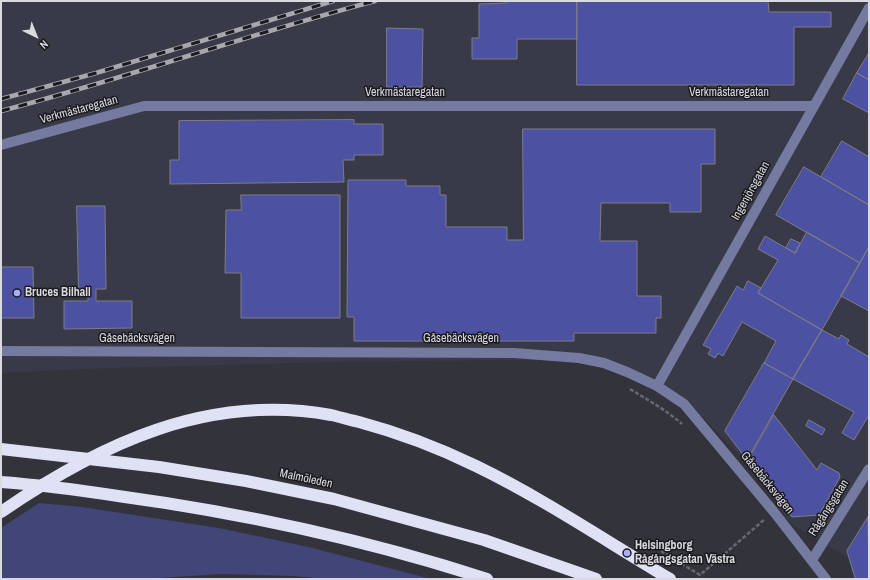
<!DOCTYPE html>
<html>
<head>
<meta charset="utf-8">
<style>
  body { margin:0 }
  #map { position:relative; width:870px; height:580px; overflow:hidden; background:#32333b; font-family:"Archivo Narrow",sans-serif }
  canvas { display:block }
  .frame { position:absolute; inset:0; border:2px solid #dadbe0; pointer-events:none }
  .north { position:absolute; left:16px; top:16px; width:40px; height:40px; -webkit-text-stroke:3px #1b1b1f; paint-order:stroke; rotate:137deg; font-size:11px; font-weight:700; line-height:16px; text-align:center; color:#dadbe0 }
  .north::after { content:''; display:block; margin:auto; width:14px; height:18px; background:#dadbe0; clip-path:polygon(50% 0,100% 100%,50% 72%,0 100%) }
</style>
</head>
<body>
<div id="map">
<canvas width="870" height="580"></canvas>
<div class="frame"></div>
<div class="north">N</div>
</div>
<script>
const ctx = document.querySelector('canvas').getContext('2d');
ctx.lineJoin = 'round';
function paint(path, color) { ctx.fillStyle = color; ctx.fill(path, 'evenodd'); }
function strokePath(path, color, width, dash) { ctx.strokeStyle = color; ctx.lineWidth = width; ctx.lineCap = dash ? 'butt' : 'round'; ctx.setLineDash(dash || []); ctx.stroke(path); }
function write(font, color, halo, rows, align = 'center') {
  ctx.font = font + ' "Archivo Narrow",sans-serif'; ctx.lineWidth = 3; ctx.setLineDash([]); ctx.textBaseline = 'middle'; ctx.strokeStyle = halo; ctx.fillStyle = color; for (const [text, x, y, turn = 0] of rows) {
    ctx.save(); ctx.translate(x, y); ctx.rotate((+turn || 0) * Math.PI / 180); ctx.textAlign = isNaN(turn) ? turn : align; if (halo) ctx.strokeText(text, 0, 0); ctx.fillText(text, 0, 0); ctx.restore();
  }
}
paint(new Path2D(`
  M1 1H869V575L850 559 791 524 748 463 687 402 605 359 334 362 110 368 1 373Z`), '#383a48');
paint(new Path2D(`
  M39 503 82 507 219 528 309 547 431 579H326L294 576 222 574 143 579H1V528Z`), '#414578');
const building = new Path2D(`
  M506 1H577V39H517V59H472V38H479V4L506 3Z
  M577 1H768L769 12H831V27H794V85H577Z
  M387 28 423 29 422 87H387Z
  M869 53V80L857 73Z
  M857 73 869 80V113L843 99Z
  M354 120V124H383V155H354V160H343L344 182 170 184V160H179V121Z
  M523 129H715V164H701V212H670V203H601L600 241H637V296H661V318H656V333H574V341H354V317H347L348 180H406V186H440V195H446V227H507V240H523Z
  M842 141 869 157V205L821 177Z
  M804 167 869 205V247L860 263 776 215Z
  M241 195H340V318H241V273H225L226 210H241Z
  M77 206H105L106 289H96V301H132V328L64 329V301H88V290H79Z
  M807 232 860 263 822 330 758 293 778 260 758 249 765 236 795 253Z
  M791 239 800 243 795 253 786 248Z
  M869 247V311L841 296Z
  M1 267H33L34 318H1Z
  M748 281 761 288 758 293 822 330 793 379 764 363 776 341 742 322 723 356 718 353 715 358 708 354 711 349 703 345 737 286 743 290Z
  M822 330 839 339 841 335 849 340 847 344 869 357V415L854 440 842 433 854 412 793 379Z
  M764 363 793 379 747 460 725 431Z
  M774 415 817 470 821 463 839 473 840 477 819 515 792 517 748 461Z
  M809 420 825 429 822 435 806 426Z
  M868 517 869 579H857L855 578 847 551Z`);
paint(building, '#4d51a2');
strokePath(building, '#7c7d87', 1);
strokePath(new Path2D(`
  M630 389C648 400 666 410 682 424
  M661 551 700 575 765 519`), '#686970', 2.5, [4, 2]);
strokePath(new Path2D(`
  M1 145 144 106H813
  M1 351 514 353 579 358 604 363 627 372 657 386 684 404 774 512 826 579
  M657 386 869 8
  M812 560 869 469`), '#757aa0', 10);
strokePath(new Path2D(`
  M1 449 159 467 246 481 334 499 484 540 596 579
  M1 482C40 485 79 490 118 496 243 513 367 540 487 579
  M1 512C100 444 207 393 331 415 340 417 350 420 359 422 400 433 439 448 476 466 544 499 606 541 670 579`), '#dfe2f4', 12);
const rail = new Path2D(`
  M1 99 96 73 333 1
  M1 111C127 78 249 34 375 1`);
strokePath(rail, '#a7a8ae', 4.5);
strokePath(rail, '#1b1b1f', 3, [9]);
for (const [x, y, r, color] of [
  [17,293,4,"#a8b0fc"],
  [627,553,4,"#a8b0fc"]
]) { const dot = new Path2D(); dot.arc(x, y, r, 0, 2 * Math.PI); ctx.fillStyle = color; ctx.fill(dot); strokePath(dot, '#1b1b1f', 1.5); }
write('12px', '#dadbe0', '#1b1b1f', [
  ["Verkmästaregatan",405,93],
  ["Verkmästaregatan",729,93],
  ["Verkmästaregatan",79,110,-15],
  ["Ingenjörsgatan",751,191,-61],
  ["Gåsebäcksvägen",137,339],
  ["Gåsebäcksvägen",461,339],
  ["Malmöleden",306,479,12],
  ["Gåsebäcksvägen",767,483,51],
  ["Rågångsgatan",829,508,-58]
]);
write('bold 12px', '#dadbe0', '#1b1b1f', [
  ["Bruces Bilhall",25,293],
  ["Helsingborg",635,546],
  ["Rågångsgatan Västra",635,560]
], 'left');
</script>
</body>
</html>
